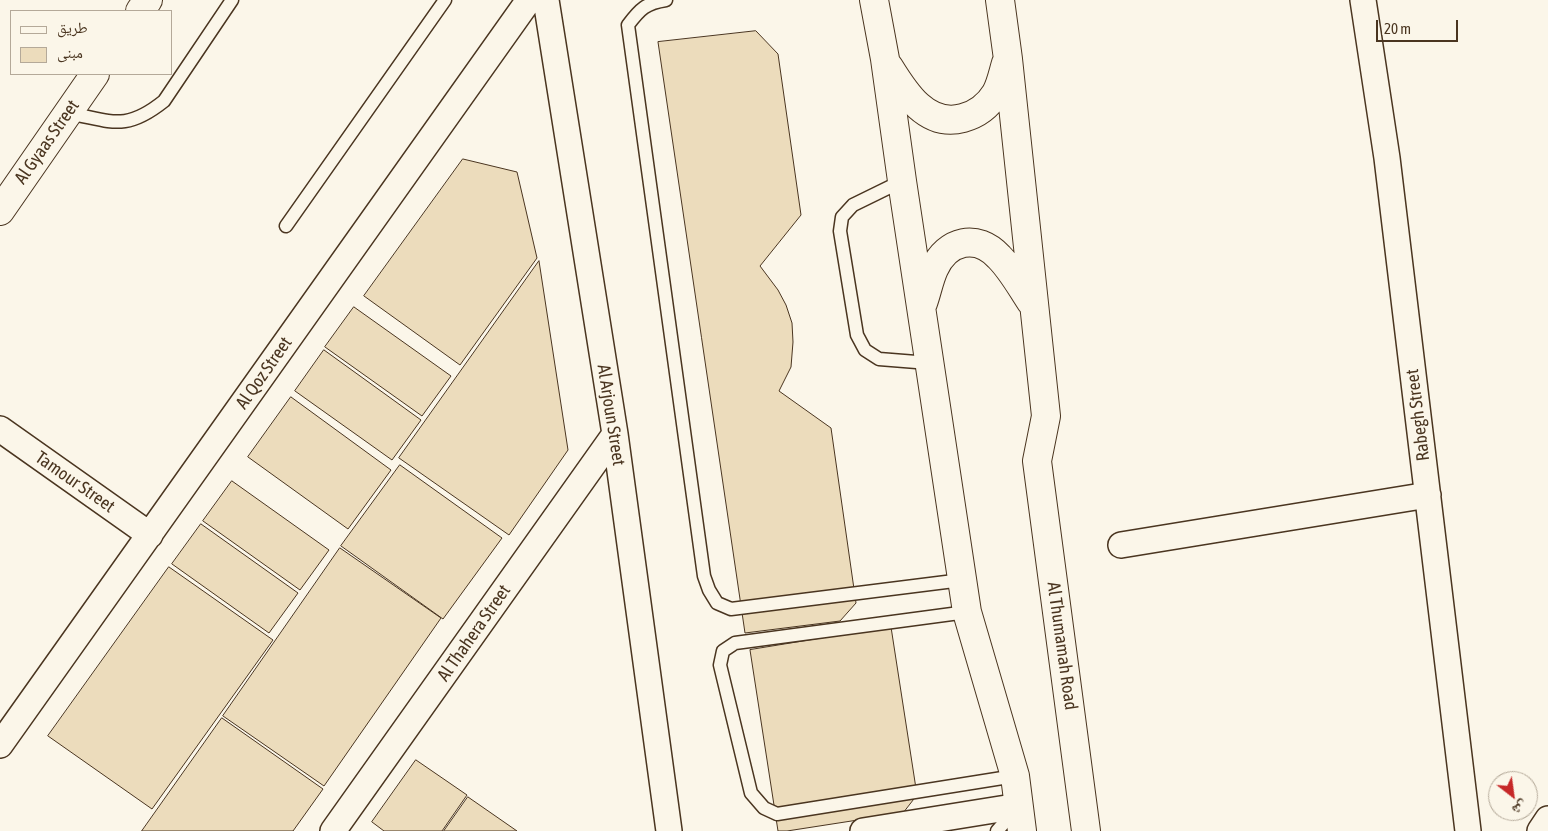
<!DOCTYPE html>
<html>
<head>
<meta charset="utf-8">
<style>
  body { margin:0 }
  #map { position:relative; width:1548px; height:831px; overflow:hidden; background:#fbf6e9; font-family:"Asap Condensed","Noto Naskh Arabic",sans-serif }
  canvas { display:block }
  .legend { position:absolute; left:10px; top:10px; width:162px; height:65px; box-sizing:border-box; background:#fbf6e9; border:1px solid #b4a999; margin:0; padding:6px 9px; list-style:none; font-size:15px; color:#4a3520 }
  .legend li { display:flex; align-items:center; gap:10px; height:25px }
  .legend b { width:25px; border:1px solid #b4a999 }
  .north { position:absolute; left:1488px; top:771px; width:50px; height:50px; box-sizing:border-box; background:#fbf6e9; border:1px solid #b4a999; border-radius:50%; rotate:150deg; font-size:14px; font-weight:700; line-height:20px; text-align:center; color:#4a3520 }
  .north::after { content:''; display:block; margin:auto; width:18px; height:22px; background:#c62828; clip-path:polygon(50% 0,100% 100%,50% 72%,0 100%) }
  .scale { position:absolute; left:1376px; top:20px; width:82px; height:22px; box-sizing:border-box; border:2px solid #4a3520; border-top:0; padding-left:6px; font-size:15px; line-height:18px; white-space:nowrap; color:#4a3520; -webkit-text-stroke:4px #fbf6e9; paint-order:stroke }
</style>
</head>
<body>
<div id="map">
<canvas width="1548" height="831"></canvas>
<ul class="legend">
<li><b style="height:6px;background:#fbf6e9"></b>طريق</li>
<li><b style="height:14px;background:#ecdcbc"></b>مبنى</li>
</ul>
<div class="north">ش</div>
<div class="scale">20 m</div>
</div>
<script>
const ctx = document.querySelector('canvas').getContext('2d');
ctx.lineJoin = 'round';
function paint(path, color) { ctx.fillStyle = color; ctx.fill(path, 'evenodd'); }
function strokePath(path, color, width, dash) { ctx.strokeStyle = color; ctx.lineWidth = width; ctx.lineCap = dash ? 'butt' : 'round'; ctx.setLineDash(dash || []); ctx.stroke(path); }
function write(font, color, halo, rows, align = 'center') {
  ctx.font = font + ' "Asap Condensed",sans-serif'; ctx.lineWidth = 4; ctx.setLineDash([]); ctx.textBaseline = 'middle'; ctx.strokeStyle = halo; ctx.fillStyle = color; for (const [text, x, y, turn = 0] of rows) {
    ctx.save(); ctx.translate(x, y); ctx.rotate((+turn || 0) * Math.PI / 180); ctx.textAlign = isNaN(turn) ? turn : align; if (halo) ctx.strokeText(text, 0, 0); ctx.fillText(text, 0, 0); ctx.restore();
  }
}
const building = new Path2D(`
  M756 31 778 54 801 215 760 266 778 290 786 305 792 323 793 342 791 367 779 391 831 428 856 603 840 621 745 633 658 42Z
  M463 159 517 172 537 258 460 365 364 296Z
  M539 261 568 450 509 535 399 458Z
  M354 307 451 376 422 416 325 347Z
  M324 350 421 420 392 460 295 391Z
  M291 397 391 470 348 529 248 457Z
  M400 465 502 538 443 619 341 546Z
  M232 481 329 550 300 590 203 521Z
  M201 524 298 593 269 633 172 564Z
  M340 548 441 618 324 786 223 716Z
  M169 567 273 640 152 809 48 736Z
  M891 627 917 795 903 813 787 831H778L750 650Z
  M222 718 323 789 293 831H142Z
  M416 760 467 795 442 831H384L372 822Z
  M468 797 517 831H444Z`);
paint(building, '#ecdcbc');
strokePath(building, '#4a3520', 1);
const lane = new Path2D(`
  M666 0C646 3 640 9 628 25L704 576 709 590 717 603 731 609 962 580
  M67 113C110 120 124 133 164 101L232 0
  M902 181 853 205 842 217 840 231 857 335 865 350 879 359 929 363
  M286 226 445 0
  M967 612 735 643 723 651 720 665 751 793 764 808 777 814 1015 776
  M997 831 1017 808`);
const street = new Path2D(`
  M546 0 615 434 669 831
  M1363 0 1387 158 1468 831
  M0 429 150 535
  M1121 545 1428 495
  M0 745 529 0
  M333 831 615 434
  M863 831 1019 806
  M1540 831 1548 819`);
const secondary = new Path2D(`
  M140 11 148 0
  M0 211 95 74`);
const primary = new Path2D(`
  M874 0 885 59 902 181 967 612 1015 776 1022 831
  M1000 0 1008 59 1046 416 1037 461 1086 831
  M889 67C905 93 927 128 963 118 978 114 988 106 996 93 1001 84 1003 73 1006 63
  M923 303C927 292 929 280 934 269 947 240 977 233 999 257 1012 270 1021 287 1031 302`);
strokePath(lane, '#4a3520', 15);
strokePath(street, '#4a3520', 28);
strokePath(secondary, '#4a3520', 30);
strokePath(primary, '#4a3520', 30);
strokePath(lane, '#fbf6e9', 12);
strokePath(street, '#fbf6e9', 25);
strokePath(secondary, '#fbf6e9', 28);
strokePath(primary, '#fbf6e9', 28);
write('18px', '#4a3520', '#fbf6e9', [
  ["Al Gyaas Street",47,142,-55],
  ["Al Qoz Street",264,373,-55],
  ["Al Arjoun Street",611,415,81],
  ["Rabegh Street",1418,415,-97],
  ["Tamour Street",75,482,35],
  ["Al Thahera Street",474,633,-55],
  ["Al Thumamah Road",1062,646,82]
]);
</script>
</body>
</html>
